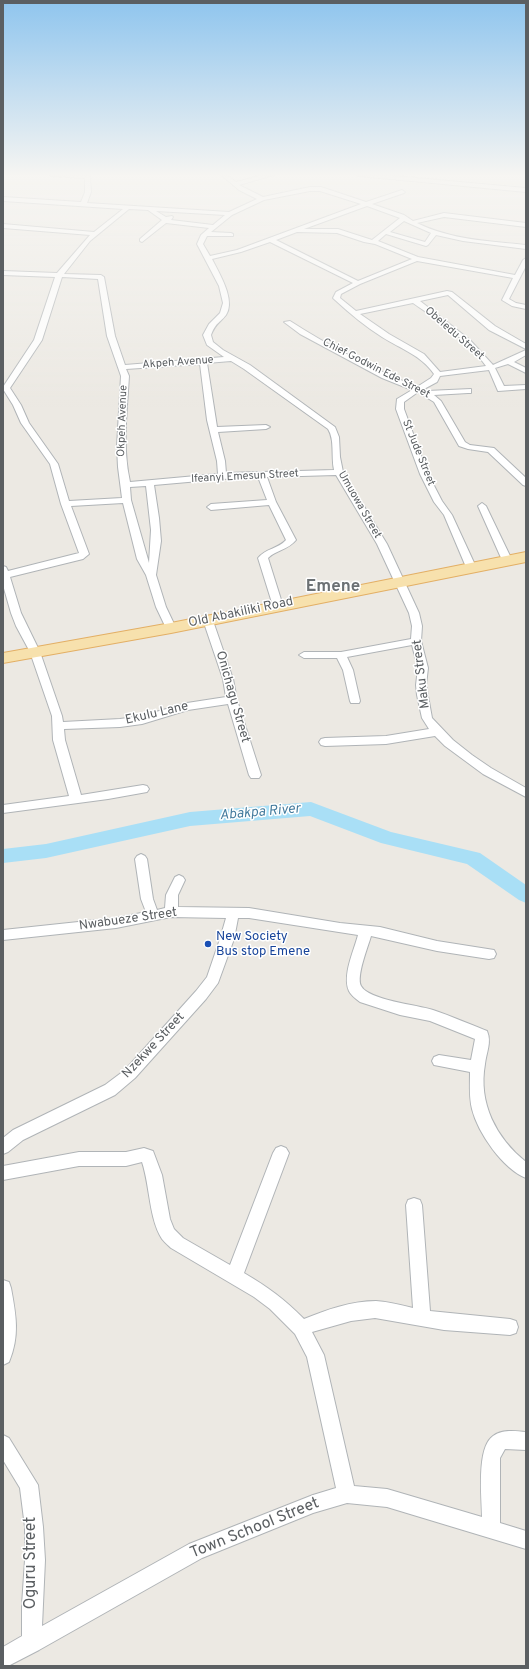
<!DOCTYPE html>
<html>
<head>
<meta charset="utf-8">
<style>
  body { margin:0 }
  #map { position:relative; width:529px; height:1669px; overflow:hidden; background:#ece9e3; font-family:Overpass,sans-serif }
  canvas { display:block }
  .frame { position:absolute; inset:0; border:4px solid #5b5f62; pointer-events:none }
</style>
</head>
<body>
<div id="map">
<canvas width="529" height="1669"></canvas>
<div class="frame"></div>
</div>
<script>
const ctx = document.querySelector('canvas').getContext('2d');
ctx.lineJoin = 'round';
function paint(path, color) { ctx.fillStyle = color; ctx.fill(path, 'evenodd'); }
function strokePath(path, color, width, dash) { ctx.strokeStyle = color; ctx.lineWidth = width; ctx.lineCap = dash ? 'butt' : 'round'; ctx.setLineDash(dash || []); ctx.stroke(path); }
function write(font, color, halo, rows, align = 'center') {
  ctx.font = font + ' Overpass,sans-serif'; ctx.lineWidth = 3; ctx.setLineDash([]); ctx.textBaseline = 'middle'; ctx.strokeStyle = halo; ctx.fillStyle = color; for (const [text, x, y, turn = 0] of rows) {
    ctx.save(); ctx.translate(x, y); ctx.rotate((+turn || 0) * Math.PI / 180); ctx.textAlign = isNaN(turn) ? turn : align; if (halo) ctx.strokeText(text, 0, 0); ctx.fillText(text, 0, 0); ctx.restore();
  }
}
paint(new Path2D(`
  M311 802 391 832 480 853 526 885V903L519 900 467 864 381 843 310 816 190 826 46 858 3 863V849L46 844 190 812Z`), '#a9dff6');
const minor = new Path2D(`
  M50 174 90 176 91 192 87 203 229 212 257 199 239 190 220 174H225L236 182 267 174H274V175L239 185 263 197 310 187H321L366 202 402 190 405 192 404 193 372 204 404 215 413 221 444 213 526 223V227L444 217 417 223C451 240 490 241 526 245V249L463 241 436 235 428 245 426 246 386 234 378 241 418 257 515 275 523 260 526 258V266L509 299 516 303 526 305V309L512 306 502 300 513 278 417 261 360 284 341 294 340 298 356 311 447 291 452 292 495 326 526 344V349L489 330 448 295 420 301 470 340 493 365 526 350V355L514 362 526 368V373L508 364 495 368 504 386 526 385V389L498 391 489 370 440 376 437 382 424 389 427 391 471 389V393H468L434 395 441 401 465 442 470 445 494 448 526 478V486L523 485 488 452 468 449 459 446 434 402 418 392 404 402V409L428 474 442 501 452 515 476 567 474 569 471 570 466 567 444 515 434 502 420 474 396 409 397 399 412 390 382 378 300 334 284 322 290 321C330 347 374 369 417 387L431 378 434 374C421 355 401 349 382 337 365 326 349 313 334 299L333 298 336 292 353 283 270 242 241 252 212 259C219 273 236 300 226 315 219 324 216 322 211 335L213 342 223 350 250 365 335 427 339 437 340 457 343 472 387 544 419 613 422 626 421 641 428 668 426 685 432 718 453 740 472 755 491 768 526 788V797L483 774 445 746 435 736 386 744 325 746 321 745 319 742 321 739 325 738 386 736 429 729 422 718 417 695 416 685 418 668 412 645 347 657 353 670 360 701 359 703H351L350 701 343 670 337 658H304L299 655 304 652H341L411 639 412 626 409 613 377 544 336 475 267 477 276 502 296 540C288 550 276 550 268 558L283 606 278 609 273 606 258 558C266 548 278 549 286 540L269 505 211 510 207 507 211 504 267 500 258 477 222 479 154 485 159 518 161 541 156 575 166 607 176 628 171 631 166 628 156 607 146 575 137 559 123 503 71 506 89 554 83 559 10 577 21 613 40 652 62 716 63 722 120 719 142 716 187 703 226 697 223 679 203 620 208 617 212 618 233 679 237 700 261 775 259 778H251L249 775 228 704 188 710 142 724 120 727 64 729 65 740 81 795 143 785 147 786 149 789 147 792 108 799 3 813V805L69 796 53 740 52 716 30 652 16 626 11 613 3 585V566L6 567 8 571 79 553 61 504 50 464 21 423 13 405 3 389V387L34 340 55 277 3 275V271L57 273 90 235 3 228V224L94 232 123 209 3 201V197L81 202 85 192V178L52 176ZM310 191H320L361 204 237 250 210 256 203 244 207 236H233V234L231 233 211 232 232 215 264 200ZM367 206 400 218 372 240 338 229H304ZM129 209 148 210 162 220 140 239V241L142 242 166 223 209 228 201 235 197 244 219 286 223 303 220 313 209 324 203 335 207 345 224 357 125 365 115 336 104 277 101 275 64 274 90 241ZM156 211 225 215 213 225 171 220 173 217 172 216 166 217ZM404 221 431 233 425 242 390 232ZM297 232 337 233 364 242 375 244 412 259 358 281 276 240ZM62 277 98 279 107 336 121 376 117 447 118 467 122 498 69 501 58 464 29 423 21 405 10 388 42 340ZM413 303C439 321 468 340 486 366L440 372 424 354 389 334 360 314ZM231 361 244 369 328 429C335 440 331 456 334 470L226 473 225 461 218 432 266 429 270 427 266 425 217 427 207 363ZM200 364 207 420 217 461 218 474 130 482C122 447 127 411 129 376L126 369ZM146 486 151 530 149 563 131 500 130 487Z
  M356 174H372L526 188V192L359 176Z
  M482 503 486 506 512 560 510 562 507 563 502 560 478 506Z
  M141 854 145 856 147 859 153 899 157 910 165 908 166 895 175 877 179 875 183 877 185 880 178 895V907L249 908 340 923 380 927 437 941 494 950 496 954 494 958 489 959 437 951 371 936C368 947 356 976 361 986 368 1000 418 1005 433 1010 451 1016 469 1024 487 1031 492 1042 486 1053 485 1064 478 1103 496 1138 526 1162V1178C503 1169 478 1133 472 1109 469 1097 470 1084 470 1072L434 1065 432 1061 434 1057 439 1055 471 1060 475 1039 430 1021 400 1015 360 1002C356 999 351 995 349 991 342 975 354 951 358 935L249 918H238L234 939 218 983 206 999 135 1078 115 1095 23 1140 8 1152 3 1154V1138L13 1130 105 1085 125 1070 196 991 207 977 220 939 226 918 171 917 116 928 3 940V930L116 918 146 912 141 899 135 859 137 856Z
  M281 1146 286 1148 289 1153 244 1273C268 1287 284 1299 304 1319 326 1310 351 1301 376 1301 389 1302 401 1305 413 1308L406 1205 408 1200 414 1198 420 1200 422 1205 430 1311 510 1319 516 1321 518 1327 516 1333 510 1335 444 1330 375 1318 351 1321 312 1332 324 1355 354 1486 387 1489 482 1517C482 1498 476 1448 493 1436 503 1429 515 1431 526 1432V1450L505 1449 500 1458V1523L526 1531V1549L387 1507 347 1503 313 1513 202 1558 39 1650 10 1665 3 1666V1647L22 1636V1605L25 1560V1527L20 1488 3 1460V1435L9 1438 38 1485 43 1527 45 1560 42 1626 189 1544 313 1495 336 1488 307 1357 295 1334 270 1309 254 1297 171 1248C169 1246 165 1243 162 1239 149 1219 150 1186 142 1162L126 1166H79L3 1180V1166L79 1152H126L144 1148 153 1151 162 1175 170 1219 174 1229 183 1238 230 1265 273 1153 276 1148Z
  M3 1280 9 1282 11 1288C16 1315 20 1336 9 1362L3 1365Z`);
const primary = new Path2D(`
  M526 552V562L171 633 3 663V653L171 623Z`);
strokePath(minor, '#b0b4b7', 2);
strokePath(primary, '#e3af65', 2);
paint(minor, '#fff');
paint(primary, '#f7e1ad');
const sky = ctx.createLinearGradient(0, 0, 0, 407);
sky.addColorStop(0, '#8fc5ee');
sky.addColorStop(0.43, '#f6f5f2');
sky.addColorStop(1, '#f6f5f200');
ctx.fillStyle = sky;
ctx.fillRect(0, 0, 529, 407);
for (const [x, y, r, color] of [
  [208,944,4,"#1a4fb4"]
]) { const dot = new Path2D(); dot.arc(x, y, r, 0, 2 * Math.PI); ctx.fillStyle = color; ctx.fill(dot); strokePath(dot, '#fff', 1.5); }
write('11px', '#5b5f62', '#fff', [
  ["Obeledu Street",454,334,41],
  ["Akpeh Avenue",178,363,-4],
  ["Chief Godwin Ede Street",376,369,27],
  ["Okpeh Avenue",123,421,-88],
  ["St Jude Street",418,453,68],
  ["Ifeanyi Emesun Street",245,477,-3],
  ["Umuowa Street",359,505,60]
]);
write('13px', '#5b5f62', '#fff', [
  ["Old Abakiliki Road",241,613,-12],
  ["Maku Street",422,674,-97],
  ["Onichagu Street",232,697,74],
  ["Ekulu Lane",157,714,-13],
  ["Nwabueze Street",128,920,-8],
  ["Nzekwe Street",154,1046,-47]
]);
write('13px', '#164399', '#fff', [
  ["New Society",216,937],
  ["Bus stop Emene",216,952]
], 'left');
write('italic 14px', '#457c9e', '#fff', [
  ["Abakpa River",260,813,-5]
]);
write('16px', '#5b5f62', '#fff', [
  ["Town School Street",255,1529,-22],
  ["Oguru Street",32,1563,-90]
]);
write('bold 17px', '#6c7174', '#fff', [
  ["Emene",333,588]
]);
</script>
</body>
</html>
